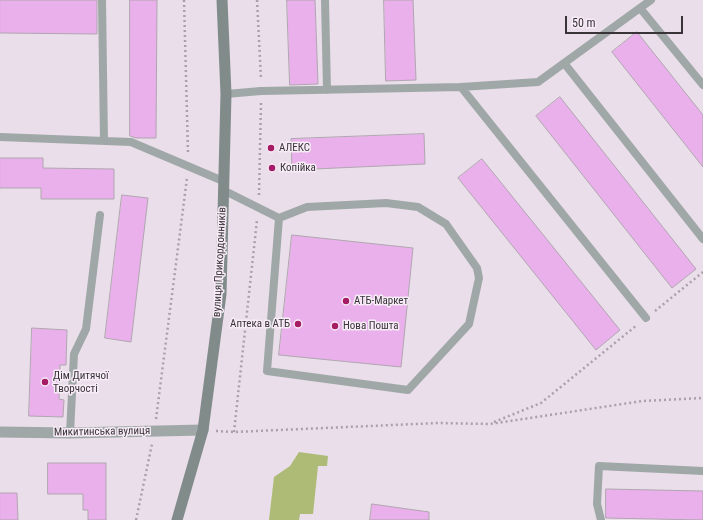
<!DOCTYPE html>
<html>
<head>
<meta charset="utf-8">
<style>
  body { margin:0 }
  #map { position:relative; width:703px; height:520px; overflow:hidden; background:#e9dee9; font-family:"Roboto Condensed",sans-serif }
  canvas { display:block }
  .scale { position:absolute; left:565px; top:16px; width:118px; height:18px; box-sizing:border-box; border:2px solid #383438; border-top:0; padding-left:5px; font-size:12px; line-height:14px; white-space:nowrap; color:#383438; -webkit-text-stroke:3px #f7ecf7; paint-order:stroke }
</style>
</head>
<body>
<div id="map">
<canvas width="703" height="520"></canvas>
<div class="scale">50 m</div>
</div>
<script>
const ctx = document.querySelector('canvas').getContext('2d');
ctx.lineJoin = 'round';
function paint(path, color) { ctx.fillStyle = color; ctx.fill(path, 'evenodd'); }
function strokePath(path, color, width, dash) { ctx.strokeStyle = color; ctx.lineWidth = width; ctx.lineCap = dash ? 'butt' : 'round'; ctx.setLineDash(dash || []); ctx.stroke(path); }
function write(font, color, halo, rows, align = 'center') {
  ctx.font = font + ' "Roboto Condensed",sans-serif'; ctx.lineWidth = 3; ctx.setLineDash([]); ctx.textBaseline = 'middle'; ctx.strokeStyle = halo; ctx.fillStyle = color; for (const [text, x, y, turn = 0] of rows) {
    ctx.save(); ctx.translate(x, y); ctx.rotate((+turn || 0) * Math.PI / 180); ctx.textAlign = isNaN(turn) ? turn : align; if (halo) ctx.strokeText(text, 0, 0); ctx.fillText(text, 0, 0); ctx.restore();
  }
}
paint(new Path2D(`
  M299 452 328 456 327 466H318L313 514H300L299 520H269L274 477 290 466Z`), '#aebb76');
const building = new Path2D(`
  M0 0H97V34L0 33Z
  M130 0H157L156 138H136L130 136Z
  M287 0H315L318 84 290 85Z
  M384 0H413L416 80 386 81Z
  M637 32 703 115V167L612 52Z
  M560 97 696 269 672 288 536 116Z
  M424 134 425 164 292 170 291 139Z
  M0 158H43V168L114 169V199H41V188H0Z
  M482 159 620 330 596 350 458 178Z
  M122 195 148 198 131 342 105 338Z
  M292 235 413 248 401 367 279 355Z
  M32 328 67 330 66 365H60L59 399 64 400 63 417 29 416Z
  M48 463H106V520H88V510H83V494H48Z
  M606 489 703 491V520L606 518Z
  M0 493H17L18 520H0Z
  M372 504 429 512V520H370Z`);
paint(building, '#e9b0eb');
strokePath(building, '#b0a6b0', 1);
strokePath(new Path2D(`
  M184 0 188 153
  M257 0 261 79
  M259 195 261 102
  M655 311 703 272
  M156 419 187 178
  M494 422 541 403 637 325
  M216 431 234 432 438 423 490 424 642 401 703 398
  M234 432 257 220
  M136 520 152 444`), '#a9a1a9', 2.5, [2, 3]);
strokePath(new Path2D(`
  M102 0 104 141
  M325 0 327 90
  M640 8 703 85
  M564 63 703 239
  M461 87 538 82 651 0
  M226 94 261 91 461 87 646 318
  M0 137 131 142 223 181
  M223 190 279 218 267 371 408 390 469 324 479 278 477 268 446 224 418 207 386 203 307 207 279 218
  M70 433 74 354 86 329 100 215
  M601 520 597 504 599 466 703 471`), '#a0a8a7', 8);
strokePath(new Path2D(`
  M0 432 70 433 203 430`), '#a0a8a7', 11);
strokePath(new Path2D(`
  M177 520 203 430 221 294 226 94 222 0`), '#808b8a', 11);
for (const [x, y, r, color] of [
  [271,148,4,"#a51c64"],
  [272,168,4,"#a51c64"],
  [346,301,4,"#a51c64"],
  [298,324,4,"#a51c64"],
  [335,326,4,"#a51c64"],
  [45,382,4,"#a51c64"]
]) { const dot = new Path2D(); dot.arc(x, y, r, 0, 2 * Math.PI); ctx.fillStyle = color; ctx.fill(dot); strokePath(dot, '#f7ecf7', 1.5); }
write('11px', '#383438', '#f7ecf7', [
  ["АЛЕКС",279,148],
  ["Копійка",280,168],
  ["АТБ-Маркет",354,301],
  ["Аптека в АТБ",290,324,"right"],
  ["Нова Пошта",343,326],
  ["Дім Дитячої",53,376],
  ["Творчості",53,389]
], 'left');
write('11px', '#383438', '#f7ecf7', [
  ["вулиця Прикордонників",220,262,-87],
  ["Микитинська вулиця",102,432,-1]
]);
</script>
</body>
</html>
